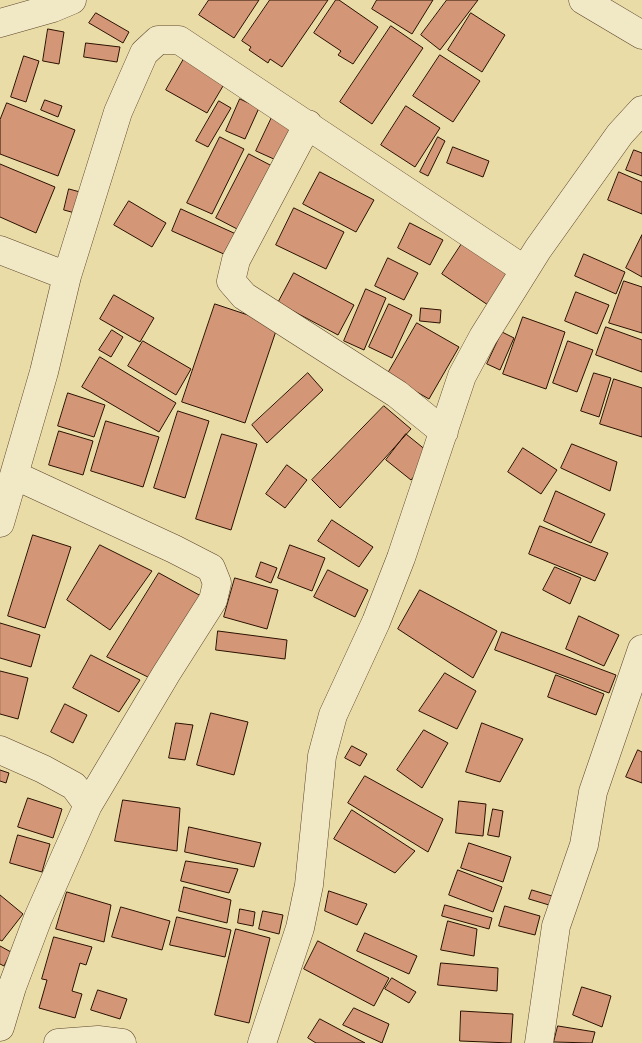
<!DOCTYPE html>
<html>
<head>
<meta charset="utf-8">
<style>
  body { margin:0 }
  canvas { display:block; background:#eadca7 }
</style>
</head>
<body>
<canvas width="642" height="1043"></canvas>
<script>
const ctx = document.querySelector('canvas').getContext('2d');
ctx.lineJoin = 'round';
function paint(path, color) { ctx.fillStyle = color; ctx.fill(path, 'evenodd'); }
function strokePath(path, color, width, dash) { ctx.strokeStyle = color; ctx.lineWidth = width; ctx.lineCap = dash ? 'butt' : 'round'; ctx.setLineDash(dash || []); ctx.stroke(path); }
const building = new Path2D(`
  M209 0H259L234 38 199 15Z
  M270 0H328L282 67 270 59 268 63 249 50 251 47 242 41Z
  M336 0H339L378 27 353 64 338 55 341 51 314 33Z
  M377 0H433L412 34 372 9Z
  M447 0H478L440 50 421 35Z
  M96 13 129 32 123 43 89 23Z
  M471 13 505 35 482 72 448 50Z
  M391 26 423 48 372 124 340 102Z
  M48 29 64 32 59 64 43 61Z
  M86 43 120 47 117 62 84 57Z
  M440 55 480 81 453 122 413 96Z
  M24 56 39 61 26 102 11 97Z
  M185 57 226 81 207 113 166 90Z
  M240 99 259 108 245 139 226 131Z
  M45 100 62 106 58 117 41 110Z
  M219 101 231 108 208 147 196 141Z
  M7 103 75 130 58 176 0 154V120Z
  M406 106 440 128 415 167 381 145Z
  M273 115 293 124 276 160 256 151Z
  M220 137 244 149 212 214 187 203Z
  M438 137 445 141 428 176 420 172Z
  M453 147 489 161 483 177 447 163Z
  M634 150 642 153V176L626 170Z
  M249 154 272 166 239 230 216 218Z
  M0 164 55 187 36 233 0 217Z
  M320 172 374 200 356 232 303 204Z
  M619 172 642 182V214L608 200Z
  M69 189 80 192 75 213 64 210Z
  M129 201 166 223 152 247 114 225Z
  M294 208 344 232 326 269 276 245Z
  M181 209 236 234 226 255 172 231Z
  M410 223 443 240 430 265 398 248Z
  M642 235V277L626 268Z
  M463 242 509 272 488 305 442 274Z
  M584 254 625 272 616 294 575 276Z
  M388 258 418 273 404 300 375 286Z
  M294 273 354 305 338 335 278 303Z
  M624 281 642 287V333L609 323Z
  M366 289 386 298 364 350 344 341Z
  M576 292 609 305 597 334 565 321Z
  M114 295 154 318 140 342 100 319Z
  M215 304 278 325 245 423 182 402Z
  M389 304 412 315 392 358 369 347Z
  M421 308 441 310 440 323 420 321Z
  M523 317 565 332 546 389 503 374Z
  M417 323 459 347 429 399 387 375Z
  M606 327 642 340V372L596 355Z
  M112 330 123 337 111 357 99 350Z
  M502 332 514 338 500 370 487 364Z
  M143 341 191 369 176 395 128 366Z
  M568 341 593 350 577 392 553 383Z
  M100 357 176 403 159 432 82 387Z
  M308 373 323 390 267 443 252 425Z
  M594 373 611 378 599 417 581 411Z
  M614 379 642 388V437L600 424Z
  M68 393 105 405 94 437 58 426Z
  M384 406 411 429 340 508 312 480Z
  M178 411 209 421 185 498 154 488Z
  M106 421 159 437 143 487 91 471Z
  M59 431 93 441 83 475 49 465Z
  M222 434 257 444 231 530 196 519Z
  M406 434 432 455 411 480 386 460Z
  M572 444 617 462 610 491 561 468Z
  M523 448 557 470 541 494 508 472Z
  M287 465 307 480 285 508 266 494Z
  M556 491 605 514 591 543 544 521Z
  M332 520 373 547 359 567 318 541Z
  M540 526 608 553 595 581 529 554Z
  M33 535 71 547 45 628 8 616Z
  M100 545 152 571 110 630 67 600Z
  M290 545 325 558 312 591 278 578Z
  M261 562 277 568 271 583 256 577Z
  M555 567 581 578 570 604 543 590Z
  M328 570 368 590 355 617 314 597Z
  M159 573 201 596 154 680 107 657Z
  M235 578 278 590 267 629 224 617Z
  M420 590 497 631 473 678 398 629Z
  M579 616 619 635 604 666 566 649Z
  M0 623 40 635 31 667 0 658Z
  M218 631 287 640 285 659 216 650Z
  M502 632 616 675 609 693 495 650Z
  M91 655 140 680 119 712 73 688Z
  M0 671 28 678 18 719 0 714Z
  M445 673 476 691 457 729 419 711Z
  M556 675 604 694 596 715 548 697Z
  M65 704 87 715 73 743 51 732Z
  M211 713 248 722 234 775 197 765Z
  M176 723 193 725 185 760 169 758Z
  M482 723 523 739 500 782 466 772Z
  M424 730 448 743 422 788 397 770Z
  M352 746 367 754 360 766 345 758Z
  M638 750 642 752V783L626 777Z
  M0 770 9 773 6 783 0 781Z
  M365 776 443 819 428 852 348 803Z
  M28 798 62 809 53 838 18 827Z
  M123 800 180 808 177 851 115 841Z
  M459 801 486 804 483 836 456 833Z
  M493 809 503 811 499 837 488 835Z
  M352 810 415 851 395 873 334 839Z
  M189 827 261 843 254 867 185 852Z
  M18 835 50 844 42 872 10 863Z
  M469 843 511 857 503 882 461 868Z
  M186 861 238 869 229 893 181 881Z
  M458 870 502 887 493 912 449 895Z
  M184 887 231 900 227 923 179 911Z
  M532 890 552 896 549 905 529 899Z
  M329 891 367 904 357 925 325 911Z
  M67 892 111 905 104 942 56 929Z
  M0 895 23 914 2 941 0 940Z
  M445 905 492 918 489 929 442 916Z
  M505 906 540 916 535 935 499 926Z
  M121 907 170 921 162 950 112 937Z
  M240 909 255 912 253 926 238 923Z
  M263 911 283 915 279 934 259 929Z
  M177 917 231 930 225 957 170 945Z
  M448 921 477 929 474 956 441 950Z
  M236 929 270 938 249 1023 215 1015Z
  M365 933 417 956 409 974 357 951Z
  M54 937 92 947 86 965 80 963 72 991 82 994 75 1018 39 1008 47 980 42 979Z
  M318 941 389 978 374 1006 304 969Z
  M0 946 11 952 4 966 0 964Z
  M441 963 498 968 497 991 438 985Z
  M392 978 416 992 409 1003 385 989Z
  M582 987 611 996 602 1027 573 1015Z
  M98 990 127 999 120 1019 91 1010Z
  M354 1008 389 1024 382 1043 343 1025Z
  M461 1011 513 1014 511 1043 460 1041Z
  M320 1019 365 1043H316L308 1038Z
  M558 1026 595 1032 592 1043 554 1042Z`);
paint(building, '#d39676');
strokePath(building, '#2a1100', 1);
const minor = new Path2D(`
  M583 0 642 35
  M0 23 53 8 72 0
  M308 124 236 260 231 281 244 296 397 394 444 432
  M0 250 67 276
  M0 523 44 372 67 276 118 112 144 53 158 40H179L525 270
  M0 750 43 769 74 786 88 805
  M0 1027 12 987 38 918 88 805 166 674 213 600 217 583 211 568 174 549 14 475
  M58 1043 98 1040 122 1043
  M262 1043 300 928 309 885 322 756 333 715 376 622 401 558 462 376 483 337 538 249 620 134 642 110
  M539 1043 556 926 584 845 593 792 642 649`);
strokePath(minor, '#5a442a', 29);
strokePath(minor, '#f1e8c6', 28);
</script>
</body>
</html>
